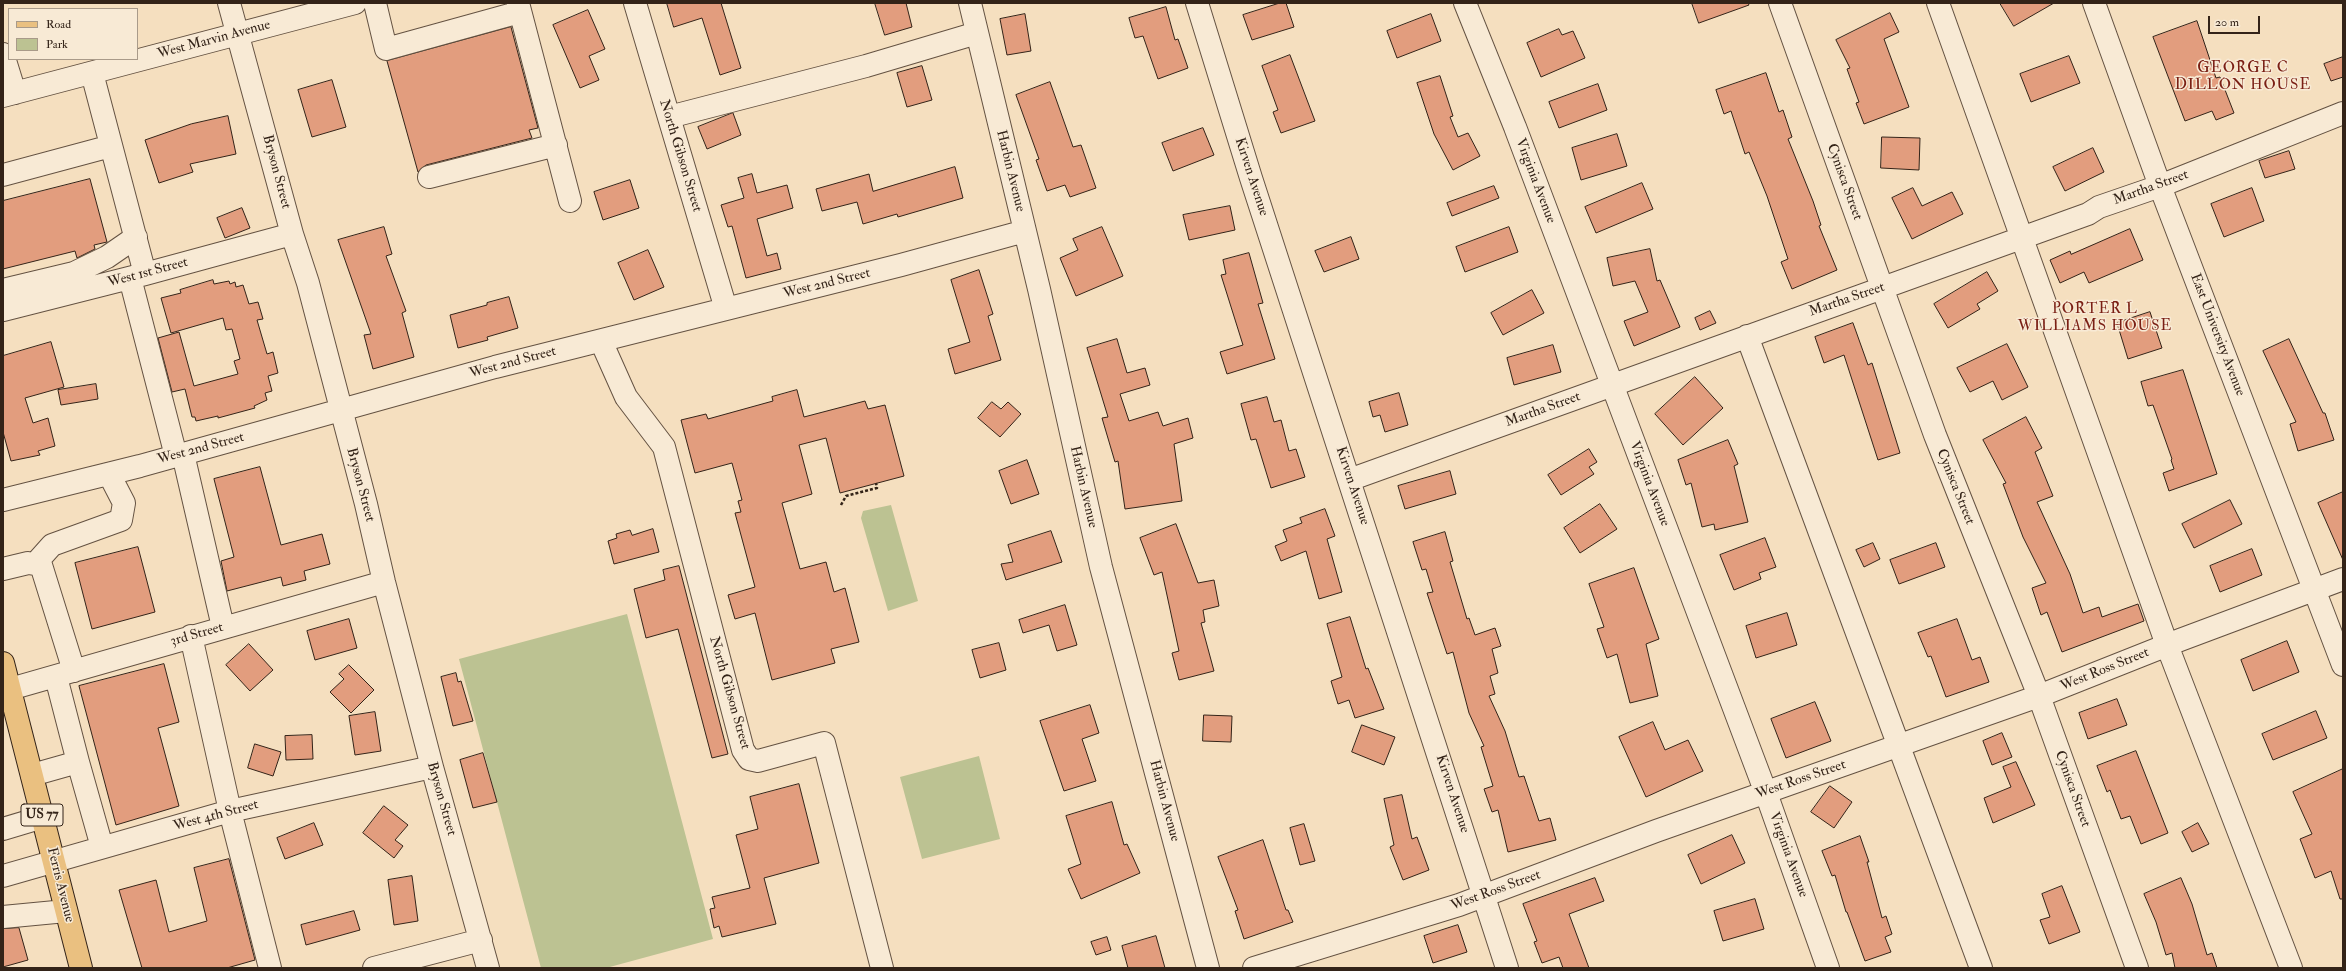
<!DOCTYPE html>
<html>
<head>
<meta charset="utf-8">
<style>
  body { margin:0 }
  #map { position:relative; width:2346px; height:971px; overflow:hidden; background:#f5dfbf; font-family:"IM FELL Double Pica",serif }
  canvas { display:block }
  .frame { position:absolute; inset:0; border:4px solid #332318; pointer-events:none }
  .legend { position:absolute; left:8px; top:8px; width:130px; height:52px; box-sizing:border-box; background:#f8ead5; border:1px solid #a99a89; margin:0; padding:5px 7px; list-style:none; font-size:12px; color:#332318 }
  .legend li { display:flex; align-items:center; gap:8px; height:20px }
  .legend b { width:20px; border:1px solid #a99a89 }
  .scale { position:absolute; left:2208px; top:16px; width:52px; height:18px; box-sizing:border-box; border:2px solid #332318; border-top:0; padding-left:5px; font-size:12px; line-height:14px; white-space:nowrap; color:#332318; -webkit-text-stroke:3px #f8ead5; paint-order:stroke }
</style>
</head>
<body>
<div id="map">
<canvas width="2346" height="971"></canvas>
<div class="frame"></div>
<ul class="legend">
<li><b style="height:5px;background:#eac080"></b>Road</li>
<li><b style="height:11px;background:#bcc292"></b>Park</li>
</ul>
<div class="scale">20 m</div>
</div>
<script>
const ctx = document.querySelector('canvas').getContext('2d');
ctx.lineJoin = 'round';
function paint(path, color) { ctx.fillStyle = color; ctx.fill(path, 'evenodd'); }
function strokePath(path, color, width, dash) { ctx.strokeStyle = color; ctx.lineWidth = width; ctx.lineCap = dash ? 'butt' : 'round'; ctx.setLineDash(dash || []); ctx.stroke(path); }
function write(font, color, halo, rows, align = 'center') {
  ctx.font = font + ' "IM FELL Double Pica",serif'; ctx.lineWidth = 3; ctx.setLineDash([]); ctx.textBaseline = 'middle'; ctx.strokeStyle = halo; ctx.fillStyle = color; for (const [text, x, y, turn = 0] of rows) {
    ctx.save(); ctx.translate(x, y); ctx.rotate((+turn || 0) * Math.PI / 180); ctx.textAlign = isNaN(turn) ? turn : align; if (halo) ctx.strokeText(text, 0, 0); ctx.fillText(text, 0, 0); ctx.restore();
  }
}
paint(new Path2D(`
  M891 505 918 601 888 611 861 518 863 511Z
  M627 614 713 939 606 968H541L459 659Z
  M979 756 1000 839 922 859 900 777Z`), '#bcc292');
const building = new Path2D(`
  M667 3H721L741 68 720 75 702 18 674 27Z
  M875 3H906L912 27 885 35Z
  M1280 3H1286L1294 27 1252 40 1243 15Z
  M1692 3H1748L1749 5 1699 23Z
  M2000 3H2054L2014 26Z
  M1166 7 1175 40 1178 39 1188 68 1158 79 1143 36 1135 38 1129 18Z
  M588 10 605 49 589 56 599 80 580 88 553 25Z
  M1890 13 1899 32 1884 39 1909 107 1864 124 1856 103 1859 102 1847 69 1850 68 1836 40Z
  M1025 14 1031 51 1007 55 1000 19Z
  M1431 14 1441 41 1397 58 1387 31Z
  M2197 21 2216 78 2220 77 2234 113 2216 120 2212 111 2185 121 2153 37Z
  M511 27 538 128 529 130 532 138 426 165 418 172 387 61Z
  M1559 29 1562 35 1573 31 1585 58 1541 77 1527 43Z
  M1290 55 1315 121 1281 133 1273 112 1278 110 1262 66Z
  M2069 56 2080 83 2031 102 2020 74Z
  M2343 57V77L2331 81 2324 64Z
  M922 66 932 100 907 107 897 73Z
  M1766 73 1779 112 1783 110 1792 137 1788 139 1813 201 1821 225 1819 226 1837 270 1792 289 1781 262 1788 259 1767 196 1749 152 1745 154 1731 111 1724 114 1716 90Z
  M1440 76 1453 116 1450 117 1458 137 1468 133 1480 156 1453 170 1434 134 1417 83Z
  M332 80 346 127 312 137 298 90Z
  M1050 82 1073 147 1081 145 1096 188 1070 197 1065 185 1047 191 1036 160 1039 159 1016 95Z
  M1598 84 1607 110 1559 128 1549 102Z
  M733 113 741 135 707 149 698 127Z
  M228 116 236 154 190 164 193 172 159 183 145 140 191 124Z
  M1203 128 1214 155 1173 171 1162 143Z
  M1617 134 1627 166 1581 180 1572 148Z
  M1882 137 1920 138 1919 170 1881 168Z
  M2093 148 2104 172 2065 191 2053 167Z
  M2289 151 2295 169 2265 178 2259 161Z
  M955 167 963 198 898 217 897 214 863 224 857 202 822 211 816 189 869 174 873 191Z
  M752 174 757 193 787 185 793 208 757 219 767 256 777 253 781 269 746 278 732 226 728 227 721 205 744 198 738 178Z
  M90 179 107 242 94 245 95 249 77 258 75 251 3 269V201Z
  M630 180 639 208 603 220 594 192Z
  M1642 183 1653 209 1596 233 1585 207Z
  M1494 186 1499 198 1452 216 1447 203Z
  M1913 188 1922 206 1952 192 1963 214 1912 239 1892 198Z
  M2252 188 2264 221 2224 237 2211 204Z
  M1230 206 1235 230 1189 240 1183 215Z
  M242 208 250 228 225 238 217 218Z
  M384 227 392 254 386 256 406 311 402 313 414 357 373 369 364 335 371 334 338 240Z
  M1102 227 1123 276 1076 296 1060 258 1078 250 1073 239Z
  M1509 227 1518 252 1465 272 1456 247Z
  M2130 229 2143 260 2089 283 2084 272 2060 283 2050 260 2070 251 2071 254Z
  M1351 237 1359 259 1324 272 1315 251Z
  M1650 249 1657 281 1660 280 1680 327 1634 346 1624 321 1648 312 1635 281 1613 286 1607 258Z
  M648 250 664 287 634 300 618 263Z
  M1249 253 1263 303 1258 304 1275 359 1227 374 1220 352 1243 345 1221 275 1226 274 1223 260Z
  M979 270 993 314 988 316 1001 360 955 374 948 349 970 342 951 280Z
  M1987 272 1998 291 1977 304 1980 309 1948 328 1934 304Z
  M213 280 214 284 229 281 230 284 235 282 236 287 243 285 249 304 258 302 263 319 257 320 267 354 273 352 278 373 268 376 272 391 265 393 267 400 254 406 255 408 218 418V416L196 421 195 417H192L185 389 172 392 158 338 179 332 194 386 238 374 234 361 240 359 232 329 226 330 223 318 171 333 161 298 181 293 180 290Z
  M1532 290 1544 313 1503 335 1491 313Z
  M509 297 518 328 487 337 488 340 458 348 450 315 487 305V303Z
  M1710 311 1716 323 1700 330 1695 318Z
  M2150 312 2162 348 2128 359 2117 323Z
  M1853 323 1868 365 1872 363 1900 453 1878 460 1844 355 1824 363 1815 337Z
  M1117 339 1127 373 1145 368 1150 385 1120 394 1129 421 1158 412 1163 426 1188 418 1193 438 1174 444 1182 501 1125 509 1118 461 1115 462 1102 418 1108 417 1087 348Z
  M2289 339 2323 413H2325L2334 440 2298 451 2290 424 2296 422 2263 351Z
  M51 342 64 387 25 398 33 423 48 418 55 446 38 451 40 455 11 461 3 432V356Z
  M2007 344 2028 387 2002 400 1993 381 1970 392 1957 368Z
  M1553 345 1561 372 1514 385 1507 358Z
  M2183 370 2217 474 2169 491 2163 473 2174 469 2171 460 2172 459 2153 405 2148 406 2141 382Z
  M1695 377 1723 408 1683 445 1655 414Z
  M96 384 98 399 61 405 58 390Z
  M797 390 804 417 865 401 868 409 885 405 904 476 840 493 826 438 799 445 812 494 782 503 800 569 826 562 834 592 845 588 859 642 831 649 835 663 772 680 755 613 735 619 728 595 755 587 735 513 741 512 738 501 742 500 732 463 695 473 681 420 706 414 708 419 773 401 772 397Z
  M1399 393 1408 425 1385 432 1380 415 1373 417 1369 402Z
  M1267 397 1274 422 1281 420 1289 451 1296 449 1305 477 1271 488 1256 439 1251 440 1241 404Z
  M992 402 1001 409 1008 402 1021 414 1000 437 978 418Z
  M2026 417 2042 448 2035 452 2053 496 2037 502 2070 574 2083 613 2099 607 2102 617 2138 604 2144 621 2062 652 2047 612 2041 615 2032 588 2046 583 2023 537 2003 484 2006 483 1983 440Z
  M1728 440 1738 464 1734 466 1748 522 1715 530 1714 524 1702 527 1691 483 1686 485 1678 460Z
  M1589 449 1597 462 1589 467 1594 474 1561 495 1548 475Z
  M1027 460 1039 494 1011 504 999 471Z
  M260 467 281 545 322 534 330 564 304 571 306 580 283 586 281 577 227 591 221 561 234 557 214 479Z
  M1450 471 1456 494 1405 509 1398 486Z
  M2343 492V560L2318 503Z
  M2230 500 2242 524 2194 548 2182 524Z
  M1600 504 1617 529 1580 553 1564 528Z
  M1325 509 1335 536 1327 539 1342 592 1319 599 1306 551 1281 561 1275 546 1287 541 1283 530 1302 523 1300 518Z
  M1176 524 1198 583 1214 580 1219 606 1203 610 1205 622 1201 623 1214 671 1179 680 1172 653 1179 651 1162 572 1154 575 1140 538Z
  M653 529 659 552 614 564 608 541 617 538 616 534 630 530 632 535Z
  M1051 531 1062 562 1006 580 1001 564 1013 562 1008 545Z
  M1445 532 1453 561 1450 562 1467 619 1469 618 1475 635 1495 628 1501 646 1492 649 1498 673 1490 676 1495 694 1489 696 1505 731 1519 777 1524 776 1539 821 1550 818 1556 840 1508 852 1498 810 1492 812 1484 789 1493 786 1481 747 1484 746 1469 713 1453 652 1447 654 1427 593 1433 592 1426 569 1422 570 1413 542Z
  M1765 538 1776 567 1759 573 1761 579 1734 590 1720 555Z
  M1873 543 1880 559 1864 567 1856 550Z
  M1936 543 1945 567 1899 584 1890 560Z
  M138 547 155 612 92 629 75 563Z
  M2252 549 2262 575 2220 592 2210 566Z
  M679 566 728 754 712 758 678 629 646 638 634 589 665 580 663 570Z
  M1634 568 1659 639 1646 644 1658 696 1630 703 1617 654 1607 658 1597 629 1604 627 1589 584Z
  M1065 605 1077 645 1057 651 1049 625 1023 633 1019 620Z
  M1787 613 1797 645 1756 658 1746 626Z
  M1350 617 1366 669 1368 668 1384 709 1355 718 1349 700 1338 704 1331 681 1342 677 1327 624Z
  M349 619 357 648 315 660 307 631Z
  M1957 619 1972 660 1980 657 1989 682 1946 697 1931 656 1928 657 1918 633Z
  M2287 641 2299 672 2253 691 2241 660Z
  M999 643 1006 670 980 678 972 650Z
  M249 644 273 670 250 691 226 665Z
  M164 664 179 722 158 728 179 806 116 825 79 686Z
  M349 665 374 690 351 713 330 692 344 679 339 674Z
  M456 673 458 682 461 681 473 721 453 726 441 677Z
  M2117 699 2127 725 2088 739 2079 713Z
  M1815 702 1831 741 1786 758 1771 719Z
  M1090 705 1099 733 1082 739 1096 781 1064 791 1040 721Z
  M2316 711 2327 738 2273 760 2262 734Z
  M375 712 381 751 355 755 349 716Z
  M1204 715 1232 716 1231 742 1203 741Z
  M1653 722 1665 750 1688 740 1703 771 1646 797 1619 737Z
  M1362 725 1395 737 1384 765 1352 752Z
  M2002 733 2012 757 1992 765 1983 741Z
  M312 735 313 759 286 760 285 736Z
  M255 744 281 752 273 776 248 768Z
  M2136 751 2168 833 2141 844 2130 816 2121 819 2110 790 2107 792 2097 766Z
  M483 753 497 802 473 808 460 760Z
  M2016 762 2035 805 1993 823 1984 798 2011 787 2003 767Z
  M2343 769V899H2340L2331 871 2315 878 2300 839 2312 834 2293 792Z
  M799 784 819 863 764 878 776 924 722 937 719 926 714 928 710 909 715 908 712 897 750 888 736 835 758 829 750 797Z
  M1830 786 1852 802 1834 828 1811 812Z
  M1402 795 1412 839 1417 837 1429 870 1403 880 1390 847 1394 845 1384 799Z
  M1112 802 1124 845 1127 844 1140 873 1081 899 1068 869 1081 864 1066 816Z
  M384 806 408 825 395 840 403 846 394 858 363 833Z
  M314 823 323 845 285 859 277 838Z
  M2198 823 2209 844 2192 852 2182 832Z
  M1304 824 1315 861 1300 865 1290 828Z
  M1732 835 1745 863 1701 884 1688 855Z
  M1860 836 1869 862H1867L1882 918 1886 916 1892 934 1885 937 1891 952 1865 961 1847 912H1846L1835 875 1832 876 1822 851Z
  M1263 840 1286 910H1288L1293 922 1244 939 1235 911 1238 910 1218 857Z
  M229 859 255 960 227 968H142L119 890 156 880 169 932 207 921 194 868Z
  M412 876 418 921 394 925 388 880Z
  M1595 878 1604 901 1569 914 1589 968H1563L1559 957 1542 963 1534 942 1537 941 1523 904Z
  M2181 878 2192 904 2207 955 2212 953 2217 968H2175L2172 953 2166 955 2156 922 2144 894Z
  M2062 886 2080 932 2049 944 2040 920 2050 917 2042 894Z
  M1755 899 1764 929 1723 941 1714 911Z
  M354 911 360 930 306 945 301 925Z
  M1458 925 1467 952 1433 963 1424 936Z
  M19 928 28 960 3 967V929Z
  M1156 936 1165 968H1128L1122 946Z
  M1107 937 1111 950 1096 955 1091 942Z`);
paint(building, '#e29d7e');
strokePath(building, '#332318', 1);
const minor = new Path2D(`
  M229 3 292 234 308 283 366 504 384 582 432 767 488 968
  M375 3 386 49 520 12
  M518 3 570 201
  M635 3 726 309
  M970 3 1039 289 1101 567 1208 968
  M1197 3 1251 178 1507 968
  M1465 3 1515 127 1766 793 1828 968
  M1780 3 1935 435 2039 696 2137 968
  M1938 3 2167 645 2291 968
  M2094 3 2160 186 2343 665
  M3 54 15 93
  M92 73 145 274
  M3 96 355 3
  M669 117 866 66 977 33
  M3 175 111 146
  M429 177 556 145
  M130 278 176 456
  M3 290 74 273 107 257 136 237
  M3 310 145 274 292 234
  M1747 336 1981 968
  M601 341 626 397 664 447 743 750 749 759 758 761 824 743 882 968
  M183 454 223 627
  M1349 480 2088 214 2099 207 2160 186 2343 113
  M3 500 140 466 495 367 901 265 1025 231
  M35 564 52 545 121 520 124 503 109 474
  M3 569 28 563 41 565 74 671
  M191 636 230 811 270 968
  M3 691 384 582
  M78 762 102 847
  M32 775 78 762 56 677
  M3 829 43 817
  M3 876 230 811 432 767
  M3 917 66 911
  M374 968 481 940
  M1254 968 1459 905 1656 831 2039 696 2180 640 2343 579`);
const major = new Path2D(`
  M3 663 81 968`);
strokePath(minor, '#645242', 24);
strokePath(major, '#332318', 24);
strokePath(new Path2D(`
  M841 505 846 496 877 488 876 483`), '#332318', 2.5, [3, 2]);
strokePath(minor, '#f8ead5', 22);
strokePath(major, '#eac080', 22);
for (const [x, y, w] of [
  [42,815,42]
]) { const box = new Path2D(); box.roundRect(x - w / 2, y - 11, w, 22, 3); ctx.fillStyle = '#f8ead5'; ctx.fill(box); strokePath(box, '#332318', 1); }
write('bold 13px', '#332318', null, [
  ["US 77",42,815]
]);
write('14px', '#332318', '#f8ead5', [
  ["West Marvin Avenue",214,40,-15],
  ["North Gibson Street",680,156,73],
  ["Harbin Avenue",1010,171,76],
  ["Bryson Street",276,172,75],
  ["Kirven Avenue",1251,177,72],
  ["Virginia Avenue",1535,181,69],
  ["Cynisca Street",1844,182,70],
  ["Martha Street",2151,188,-20],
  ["West 1st Street",148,273,-15],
  ["West 2nd Street",827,284,-14],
  ["Martha Street",1847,300,-19],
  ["East University Avenue",2217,335,69],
  ["West 2nd Street",513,363,-15],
  ["Martha Street",1543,410,-20],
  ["West 2nd Street",201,449,-15],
  ["Virginia Avenue",1649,484,69],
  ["Bryson Street",360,485,75],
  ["Kirven Avenue",1352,486,72],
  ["Harbin Avenue",1083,487,77],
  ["Cynisca Street",1955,487,68],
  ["3rd Street",197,635,-16],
  ["West Ross Street",2105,670,-22],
  ["North Gibson Street",729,693,74],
  ["West Ross Street",1801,780,-19],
  ["Cynisca Street",2072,789,70],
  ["Kirven Avenue",1452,794,72],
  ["Bryson Street",441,799,74],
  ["Harbin Avenue",1164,801,75],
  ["West 4th Street",216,816,-15],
  ["Virginia Avenue",1788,855,70],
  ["Ferris Avenue",60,885,76],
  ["West Ross Street",1496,891,-20]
]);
ctx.letterSpacing = '1px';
write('15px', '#7a1f14', '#f8ead5', [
  ["GEORGE C",2243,69],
  ["DILLON HOUSE",2243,86],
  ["PORTER L",2095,310],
  ["WILLIAMS HOUSE",2095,327]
]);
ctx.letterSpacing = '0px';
</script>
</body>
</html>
